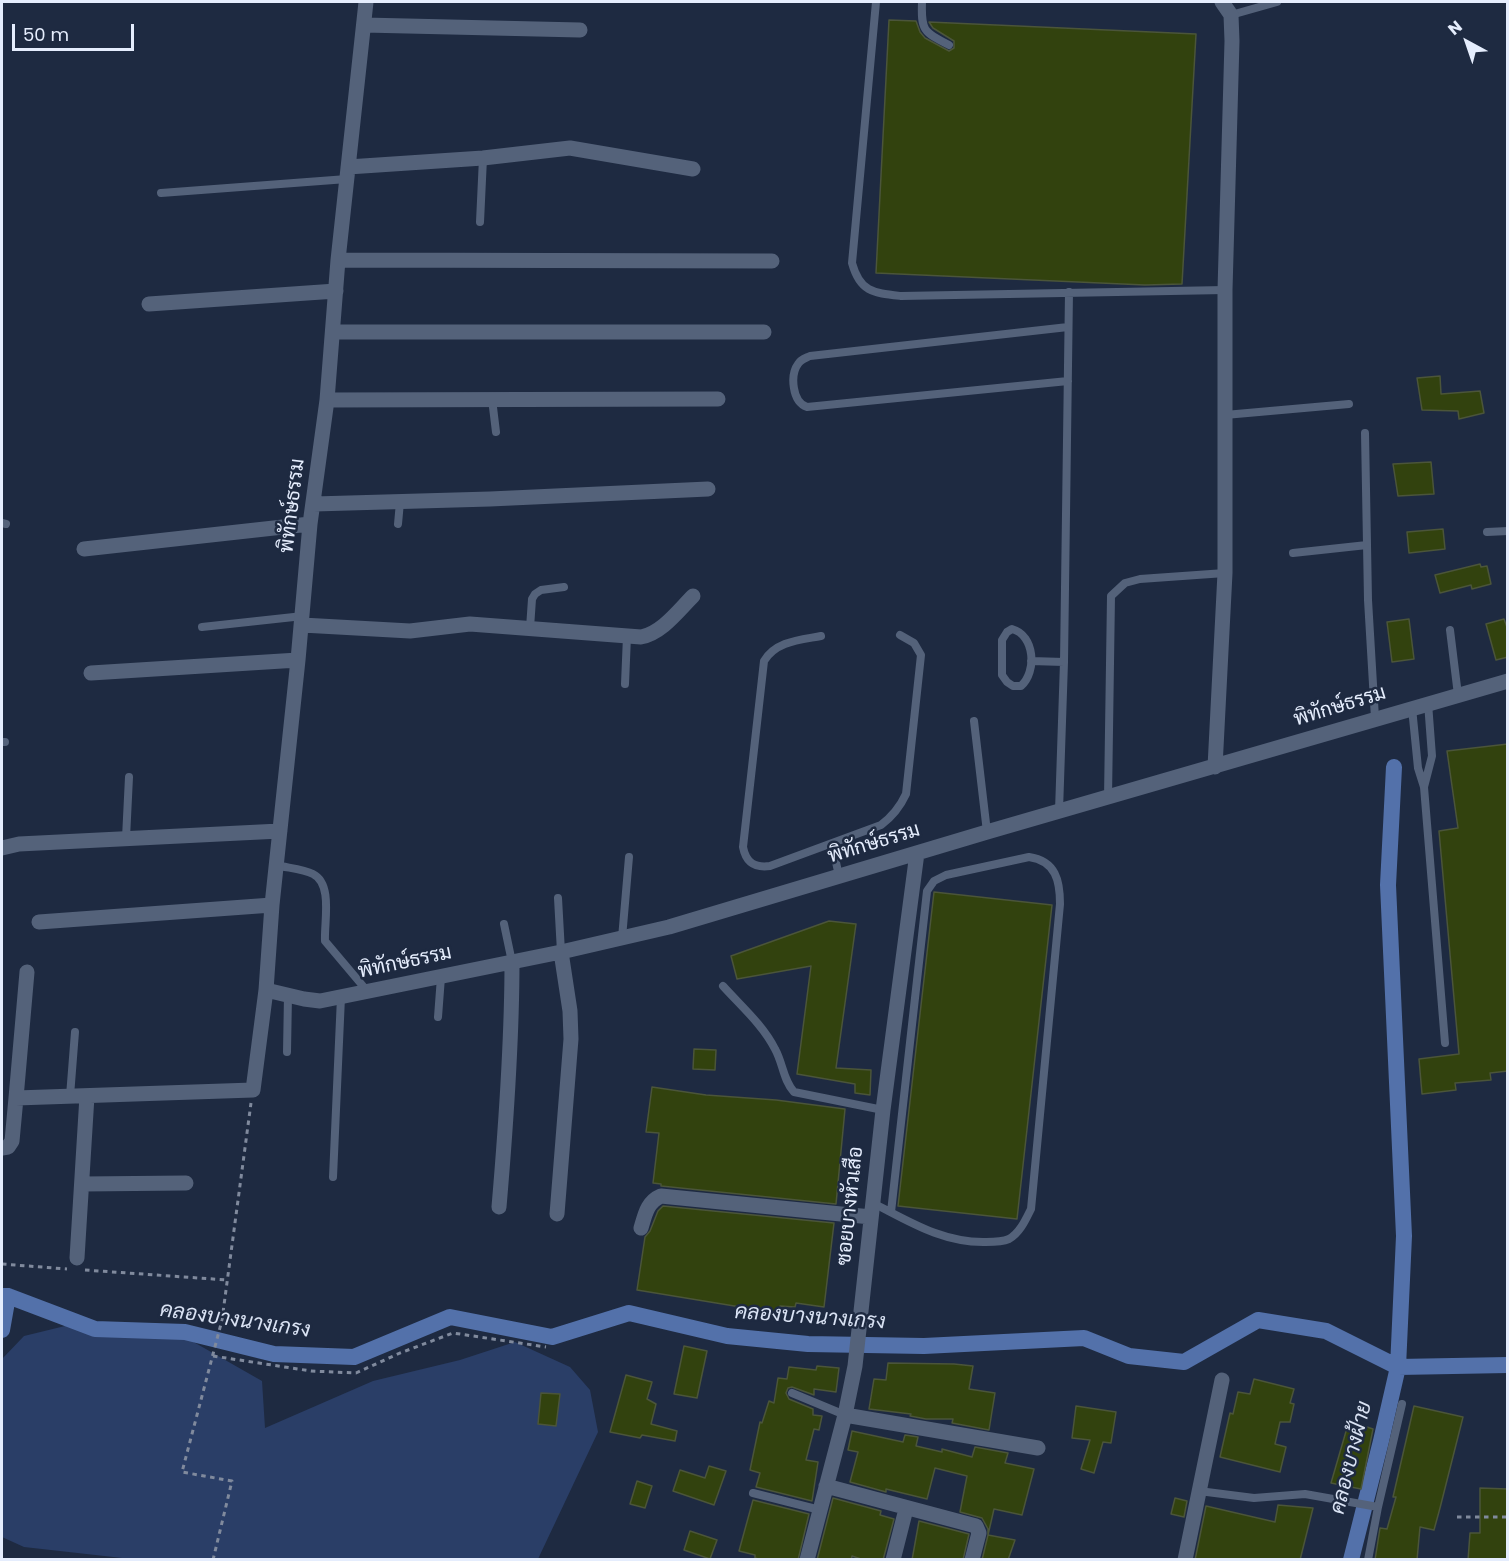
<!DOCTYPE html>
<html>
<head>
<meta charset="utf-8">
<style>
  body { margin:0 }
  #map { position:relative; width:1509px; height:1561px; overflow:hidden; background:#1e2a41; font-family:Poppins,sans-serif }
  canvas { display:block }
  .frame { position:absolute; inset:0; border:3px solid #e5edfd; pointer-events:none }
  .north { position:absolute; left:1437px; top:12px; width:60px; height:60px; -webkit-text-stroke:4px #1e2a41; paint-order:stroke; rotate:320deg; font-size:16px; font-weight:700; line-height:24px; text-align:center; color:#e5edfd }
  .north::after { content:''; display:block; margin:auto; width:21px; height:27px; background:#e5edfd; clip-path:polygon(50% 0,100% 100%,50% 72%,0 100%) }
  .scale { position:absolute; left:12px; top:24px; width:122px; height:27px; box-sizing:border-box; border:3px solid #e5edfd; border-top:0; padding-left:8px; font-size:18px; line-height:21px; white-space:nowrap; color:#e5edfd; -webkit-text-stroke:4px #1e2a41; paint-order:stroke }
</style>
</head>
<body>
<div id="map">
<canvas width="1509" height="1561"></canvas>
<div class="frame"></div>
<div class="north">N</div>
<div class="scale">50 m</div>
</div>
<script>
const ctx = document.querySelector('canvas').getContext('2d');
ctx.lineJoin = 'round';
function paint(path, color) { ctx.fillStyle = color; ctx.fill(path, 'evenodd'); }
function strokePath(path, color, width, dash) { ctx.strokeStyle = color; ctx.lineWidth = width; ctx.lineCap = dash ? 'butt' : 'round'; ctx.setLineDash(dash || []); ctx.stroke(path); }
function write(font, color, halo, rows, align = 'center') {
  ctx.font = font + ' Poppins,Sarabun,sans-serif'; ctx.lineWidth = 5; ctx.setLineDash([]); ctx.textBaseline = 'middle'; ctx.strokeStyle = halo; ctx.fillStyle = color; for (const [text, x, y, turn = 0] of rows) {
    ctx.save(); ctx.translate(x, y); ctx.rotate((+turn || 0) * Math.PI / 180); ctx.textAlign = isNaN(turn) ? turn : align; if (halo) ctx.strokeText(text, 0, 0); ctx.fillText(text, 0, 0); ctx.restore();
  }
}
paint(new Path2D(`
  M122 1322 176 1332 262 1381 265 1428 373 1381 460 1360 515 1342 570 1367 590 1390 598 1432 538 1559 140 1560 24 1547 2 1537V1359L24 1336 65 1326Z`), '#2a3e67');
strokePath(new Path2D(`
  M2 1296H8L95 1329 185 1332 274 1354 354 1357 450 1317 552 1337 629 1313 727 1336 808 1344 924 1346 1084 1338 1129 1356 1184 1362 1258 1320 1326 1331 1398 1367 1508 1365
  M2 1330 8 1296
  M1351 1560 1381 1441 1398 1367 1404 1236 1388 885 1394 767`), '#5371aa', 16);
const building = new Path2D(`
  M889 20 916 21 920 32 925 38 949 51 954 48V41L933 28 929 22 1196 34 1182 284 1145 285 876 273Z
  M1440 376 1441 394 1480 391 1484 413 1459 419 1458 411 1422 410 1417 378Z
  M1431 462 1434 494 1398 496 1393 464Z
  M1443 529 1445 549 1409 553 1407 532Z
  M1480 564 1481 567 1487 566 1491 584 1472 589 1471 585 1440 593 1435 575Z
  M1409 619 1414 659 1392 662 1387 622Z
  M1504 619 1508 630V657L1496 660 1486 624Z
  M1508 744V1071L1490 1073 1491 1080 1455 1083 1456 1090 1422 1094 1419 1059 1459 1054 1439 831 1458 828 1447 751Z
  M934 892 1052 905 1017 1219 898 1206Z
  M829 921 856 924 836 1068 871 1070 870 1095 855 1093V1084L797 1074 811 966 737 979 731 956Z
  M694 1049 716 1050 715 1070 693 1069Z
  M652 1087 706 1095 776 1100 845 1109 836 1204 661 1186V1184L653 1183 659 1133 646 1132Z
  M663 1206 834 1223 824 1307 796 1303 795 1307 780 1306 777 1313 637 1290 645 1237 650 1231 658 1211Z
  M684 1346 707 1351 697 1398 674 1394Z
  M888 1363 954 1364 973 1366 969 1389 995 1393 989 1430 952 1423 953 1419H926L910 1416 911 1414 869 1409 874 1379 886 1380Z
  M817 1366 839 1368 836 1392 814 1389V1395L792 1387 788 1388 786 1393 789 1399 813 1409V1415L822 1416 819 1430 814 1429 806 1460 818 1462 812 1501 756 1487 760 1473 750 1470 760 1422 762 1423 769 1401 774 1403 778 1378 787 1379 789 1367 816 1370Z
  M626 1375 652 1382 647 1399 656 1404 651 1424 677 1431 675 1441 642 1435 640 1438 610 1432Z
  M1254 1379 1294 1389 1290 1403 1294 1404 1290 1422H1280L1275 1444 1286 1447 1280 1472 1220 1457 1230 1413 1233 1414 1238 1392 1250 1394Z
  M541 1393 560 1394 556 1426 538 1424Z
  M1076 1406 1116 1412 1111 1443 1103 1442 1094 1473 1081 1469 1090 1440 1072 1438Z
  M1414 1406 1463 1417 1440 1508 1434 1530 1420 1527 1417 1560H1375L1380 1528 1387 1529 1396 1497H1393Z
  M1349 1421 1373 1429 1361 1489 1331 1483Z
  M852 1431 903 1442 905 1435 918 1437 916 1446 942 1452V1449L972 1457 975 1447 1008 1453 1005 1463 1034 1469 1022 1515 994 1509 988 1535V1529L982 1518 960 1512 967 1476 935 1468 927 1499 886 1489V1492L850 1482 858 1452 848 1450Z
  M709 1466 726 1471 714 1505 673 1491 680 1470 705 1478Z
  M637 1481 652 1486 645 1508 630 1504Z
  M1480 1488 1508 1489V1560H1468L1470 1533H1480Z
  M833 1498 881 1511 880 1515 894 1519 883 1560H864L852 1556 851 1560H817Z
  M1175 1498 1187 1501 1184 1517 1171 1514Z
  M753 1500 809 1514 798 1560H762L755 1558V1555L739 1551Z
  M1278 1505 1313 1508 1300 1560H1195L1206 1506 1275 1522Z
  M919 1521 969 1534 963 1560H912Z
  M690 1531 717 1540 710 1559 684 1550Z
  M988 1535 1015 1540 1008 1560H982Z`);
paint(building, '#32420e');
strokePath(building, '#4b553a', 1.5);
strokePath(new Path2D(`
  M2 1264 67 1269
  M85 1270 227 1280
  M213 1356 311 1371 356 1373 400 1353 453 1333 546 1347
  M1457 1517H1508
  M213 1560 232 1481 182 1472 222 1320 251 1103`), '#808a9d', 3, [4.5, 4.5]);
strokePath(new Path2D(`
  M876 2 852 263C860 292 873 293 901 296L1225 290
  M922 2C921 30 923 32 949 45
  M1231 15 1277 2
  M161 193 347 179
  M480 222 483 158
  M1068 381 807 407C792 402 790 375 798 364 801 359 806 358 810 356L1068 327
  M492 399 496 432
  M1225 415 1349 404
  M1365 433 1368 600 1375 718
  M2 523 6 524
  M398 524 400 502
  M1487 532 1508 531
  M1293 553 1367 545
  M202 627 303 616
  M530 628 532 599 535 594 541 590 564 587
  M1012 629C1035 635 1037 672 1021 686H1013L1007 682 1002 675V640L1007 632Z
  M1450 630 1458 695
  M821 636C800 640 776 641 764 661L743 847C746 863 755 868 770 866L881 825C893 816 900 807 906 794L921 655 914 643 900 635
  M1031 661 1064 662
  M625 684 627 636
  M1412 708 1418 768 1424 787 1445 1043
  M974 721 987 832
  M2 742H5
  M1424 787 1432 756 1428 703
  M1108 798 1111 596 1125 583 1140 579 1225 573
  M1059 811 1064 662 1069 292
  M126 838 129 777
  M832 844 839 876
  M276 865C288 868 303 869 313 874 333 884 324 922 325 941L368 992
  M558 898 561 952
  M504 924 512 962
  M622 938 629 857
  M723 986C741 1006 763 1025 775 1049 783 1063 783 1080 794 1092L883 1110
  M438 1017 441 977
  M287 1052 288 995
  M70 1096 75 1032
  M333 1177 341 997
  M873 1203C910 1222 943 1243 986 1242 994 1242 1002 1242 1009 1239 1020 1233 1026 1219 1031 1209L1060 904C1060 881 1056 861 1029 857L946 875 934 881 927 891 891 1212
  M792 1393 845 1415
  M1199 1491 1254 1498 1305 1494 1378 1507
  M753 1493 820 1510
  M1368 1560 1378 1507 1402 1404`), '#54627a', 8);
strokePath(new Path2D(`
  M366 2 338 260 327 400 310 524 298 660 272 905 266 990 304 999 320 1001 561 952 669 927 987 832 1508 681
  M364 25 580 30
  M348 167 483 158 570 148 693 169
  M338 260 772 261
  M149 304 336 291
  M333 332H764
  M327 400 718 399
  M314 504 490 499 708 489
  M84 549 310 524
  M302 625 410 631 470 624 641 637C662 633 678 611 693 596
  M91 673 298 660
  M1215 767 1225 573V290L1232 41 1231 15 1222 2
  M2 848 19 844 280 831
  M39 922 272 905
  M27 972 16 1098 253 1090 266 990
  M2 1148 8 1147 12 1141 16 1098
  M83 1184 186 1183
  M499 1207C506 1125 512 1044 512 962
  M557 1214 571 1039 570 1011 561 952
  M641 1228C645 1215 647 1202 661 1196L871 1217
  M77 1258 87 1096
  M845 1415 1038 1448
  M826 1486 976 1526 979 1533 972 1560
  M807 1560 845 1415 855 1366 883 1110 917 853
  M893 1560 906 1509
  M1185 1560 1222 1380`), '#54627a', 15);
write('20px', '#e5edfd', '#1e2a41', [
  ["พิทักษ์ธรรม",293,506,-83],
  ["พิทักษ์ธรรม",1340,707,-17],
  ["พิทักษ์ธรรม",874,844,-17],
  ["พิทักษ์ธรรม",405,963,-12],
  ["ซอยบางหัวเสือ",851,1206,-84]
]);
write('italic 21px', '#d9e2f3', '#1e2a41', [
  ["คลองบางนางเกรง",810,1318,4],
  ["คลองบางนางเกรง",235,1321,8],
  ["คลองบางฝ้าย",1352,1458,-76]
]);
</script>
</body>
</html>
